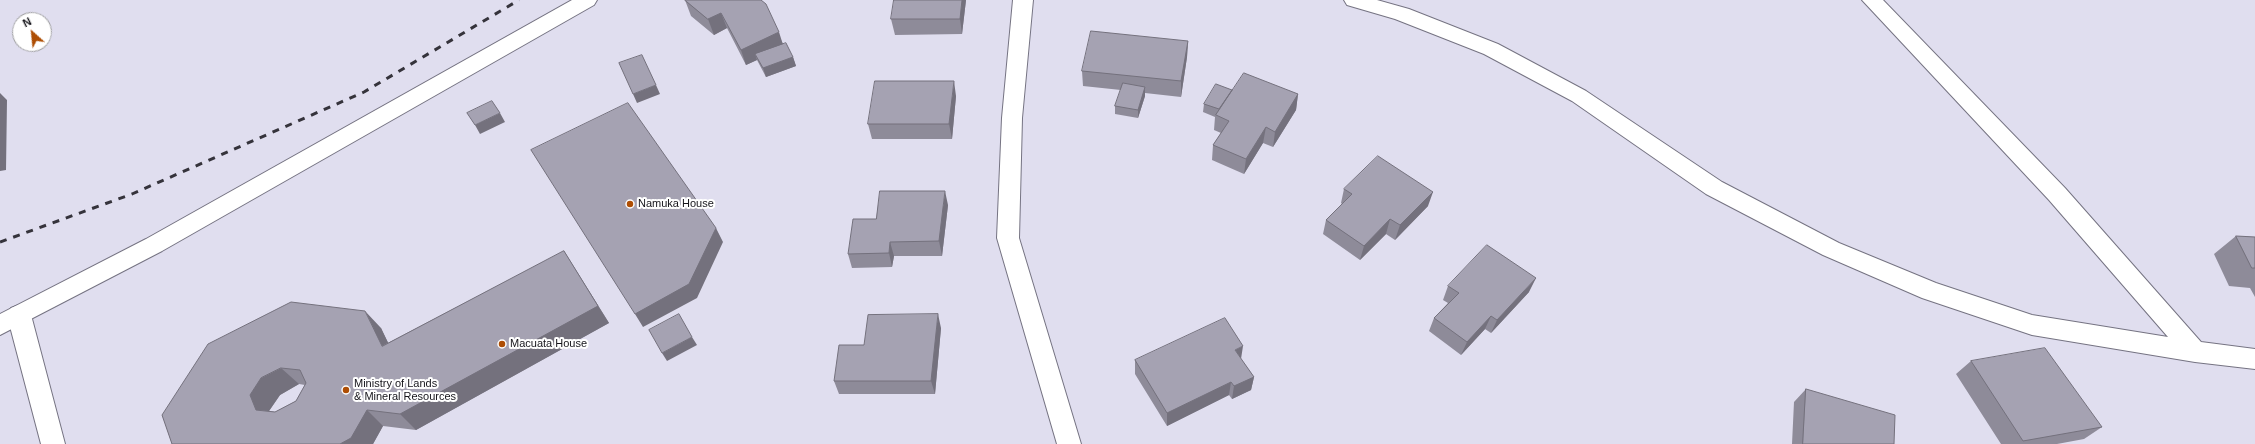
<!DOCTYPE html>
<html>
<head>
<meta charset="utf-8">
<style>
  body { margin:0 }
  #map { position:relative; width:2255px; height:444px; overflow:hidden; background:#e0deef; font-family:Helvetica,sans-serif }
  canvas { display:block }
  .north { position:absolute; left:12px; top:12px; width:40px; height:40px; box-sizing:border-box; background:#fff; border:1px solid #a1a1a3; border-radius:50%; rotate:333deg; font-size:11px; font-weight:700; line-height:16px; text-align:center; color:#15141a }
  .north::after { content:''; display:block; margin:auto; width:14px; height:18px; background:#ae4e04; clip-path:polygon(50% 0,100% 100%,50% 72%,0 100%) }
</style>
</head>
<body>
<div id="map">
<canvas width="2255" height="444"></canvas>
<div class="north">N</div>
</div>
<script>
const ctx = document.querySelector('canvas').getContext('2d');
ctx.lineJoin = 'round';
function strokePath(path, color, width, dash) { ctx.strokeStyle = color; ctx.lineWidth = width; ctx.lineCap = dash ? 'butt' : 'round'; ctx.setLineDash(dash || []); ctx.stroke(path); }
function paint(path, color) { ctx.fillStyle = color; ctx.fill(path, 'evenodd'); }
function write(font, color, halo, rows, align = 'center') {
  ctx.font = font + ' Helvetica,sans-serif'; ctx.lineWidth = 4; ctx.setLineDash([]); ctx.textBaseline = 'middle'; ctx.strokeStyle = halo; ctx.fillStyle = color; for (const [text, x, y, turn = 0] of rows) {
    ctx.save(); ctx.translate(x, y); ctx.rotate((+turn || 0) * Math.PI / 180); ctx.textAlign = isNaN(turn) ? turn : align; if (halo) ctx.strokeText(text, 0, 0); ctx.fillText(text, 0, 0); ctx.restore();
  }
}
const minor = new Path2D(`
  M1013 0H1033L1022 118 1019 238 1081 444H1057L997 238 1002 118Z
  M1344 0H1377L1409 9 1498 44 1586 91 1722 182 1839 243 1936 283 2032 315 2168 337 2049 200 1862 0H1883L2065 188 2201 342 2255 349V369L2195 362 2032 335 1922 298 1823 255 1706 194 1572 101 1484 54 1395 19 1347 5Z
  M19 305 27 308 31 315 65 444H41L7 315 11 308Z`);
const major = new Path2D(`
  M572 0H597L594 5 162 251 0 335V314L146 239Z`);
strokePath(minor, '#757382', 2);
strokePath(major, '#757382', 2);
paint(minor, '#fff');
paint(major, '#fff');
strokePath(new Path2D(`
  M0 242 132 194 364 92 519 0`), '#35333b', 3, [7, 7]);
paint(new Path2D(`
  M685 0H761L783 44 793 57 796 66 766 77 757 60 746 65 727 28 714 35 691 16Z
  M966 0 962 34 895 35 891 19Z
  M1188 41 1187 57 1181 97 1145 93V96L1138 118 1115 114V106L1121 90 1083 86 1082 71Z
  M1232 90 1298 94 1296 110 1273 147 1263 143 1244 174 1212 160 1213 145 1221 133 1214 130 1215 117 1203 112 1204 104Z
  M956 96 952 139H872L868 124Z
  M1344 189 1428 206 1395 240 1386 234 1360 260 1323 234 1326 220 1342 204 1341 203Z
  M948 205 942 256H894L892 267 852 268 848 254 876 219Z
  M2236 236 2255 237V297L2250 288 2229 286 2214 254Z
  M564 251 609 323 416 430 383 426 373 444H172L162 415 381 328 388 343ZM299 384 305 385 296 401 275 412 269 411 280 395Z
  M1448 286 1529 292 1491 333 1485 329 1461 355 1429 331 1434 318 1448 303 1443 300Z
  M941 328 935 394H839L834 381 864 345Z
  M1241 359 1254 377 1251 390 1232 399 1229 395 1167 426 1135 374V360Z
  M1971 361 2102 427 2084 439 2057 444H2001L1956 374Z
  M1806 389 1894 444H1792L1794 402Z`), '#8e8b99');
paint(new Path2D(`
  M962 0H966L962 34 960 19Z
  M721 13 727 28 714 35 708 19Z
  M779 32 784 48 755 54 757 60 746 65 741 50Z
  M1188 41 1187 57 1181 97V81Z
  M793 57 796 66 766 77 763 68Z
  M954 81 956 96 952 139 949 124Z
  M656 85 660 94 637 103 633 94Z
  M1145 87V96L1138 118V110Z
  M0 93 7 100 6 170 0 171Z
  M1298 94 1296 110 1273 147 1275 132Z
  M500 113 505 122 480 134 475 125Z
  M1266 127 1263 143 1244 174 1246 159Z
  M945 191 948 205 942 256 939 241Z
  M1433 192 1428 206 1395 240 1400 225Z
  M1390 219 1386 234 1360 260 1364 246Z
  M716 228 723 242 697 298 643 327 635 314Z
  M890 242 894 256 892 267 889 253Z
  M564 251 609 323 416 430 400 414Z
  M1536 278 1529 292 1491 333 1497 320Z
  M365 311 381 328 398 363 382 346Z
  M938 314 941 328 935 394 931 381Z
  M1491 316 1485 329 1461 355 1467 342Z
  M692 337 697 345 667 361 662 353Z
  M1243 346 1241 359 1235 350Z
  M281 368 299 384 280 395 269 411 256 410 250 395 261 378Z
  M1254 377 1251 390 1232 399 1234 386Z
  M1231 382 1229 395 1167 426V413Z
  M367 410 383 426 373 444H340Z`), '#74717d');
const building = new Path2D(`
  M685 0H761L766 4 779 32 741 50 721 13 708 19Z
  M894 0H962L960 19H891Z
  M1091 31 1188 41 1181 81 1082 71Z
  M786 43 793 57 763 68 755 54Z
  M642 55 656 85 633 94 619 63Z
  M1244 73 1298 94 1275 132 1266 127 1246 159 1213 145 1229 121 1216 115Z
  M875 81H954L949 124H868Z
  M1123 83 1145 87 1138 110 1115 106Z
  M1216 84 1232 90 1219 109 1204 104Z
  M492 101 500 113 475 125 467 113Z
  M628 103 716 228 689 284 635 314 531 150Z
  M1378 156 1433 192 1400 225 1390 219 1364 246 1326 220 1352 194 1344 189Z
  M880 191H945L939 241 890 242 889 253 848 254 853 219H876Z
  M2236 236 2255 237V268H2252Z
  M1487 245 1536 278 1497 320 1491 316 1467 342 1434 318 1459 293 1448 286Z
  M564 251 598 306 400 414 367 410 351 438 340 444H172L162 415 208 344 291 302 365 311 382 346ZM281 368 300 370 306 383 296 401 275 412 256 410 250 395 261 378Z
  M679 314 692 337 662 353 649 330Z
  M938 314 931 381H834L839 345H864L868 315Z
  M1225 318 1243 346 1235 350 1254 377 1234 386 1231 382 1167 413 1135 360Z
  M2045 348 2102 427 2023 441 1971 361Z
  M1806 389 1895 415 1894 444H1803Z`);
paint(building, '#a5a2b2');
strokePath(building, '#74717d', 1);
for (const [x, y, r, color] of [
  [630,204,4,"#ae4e04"],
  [502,344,4,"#ae4e04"],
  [346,390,4,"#ae4e04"]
]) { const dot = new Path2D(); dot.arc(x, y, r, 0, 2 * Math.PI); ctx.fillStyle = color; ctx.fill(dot); strokePath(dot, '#fff', 1.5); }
write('11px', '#15141a', '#fff', [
  ["Namuka House",638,204],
  ["Macuata House",510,344],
  ["Ministry of Lands",354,384],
  ["& Mineral Resources",354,397]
], 'left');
</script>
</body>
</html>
